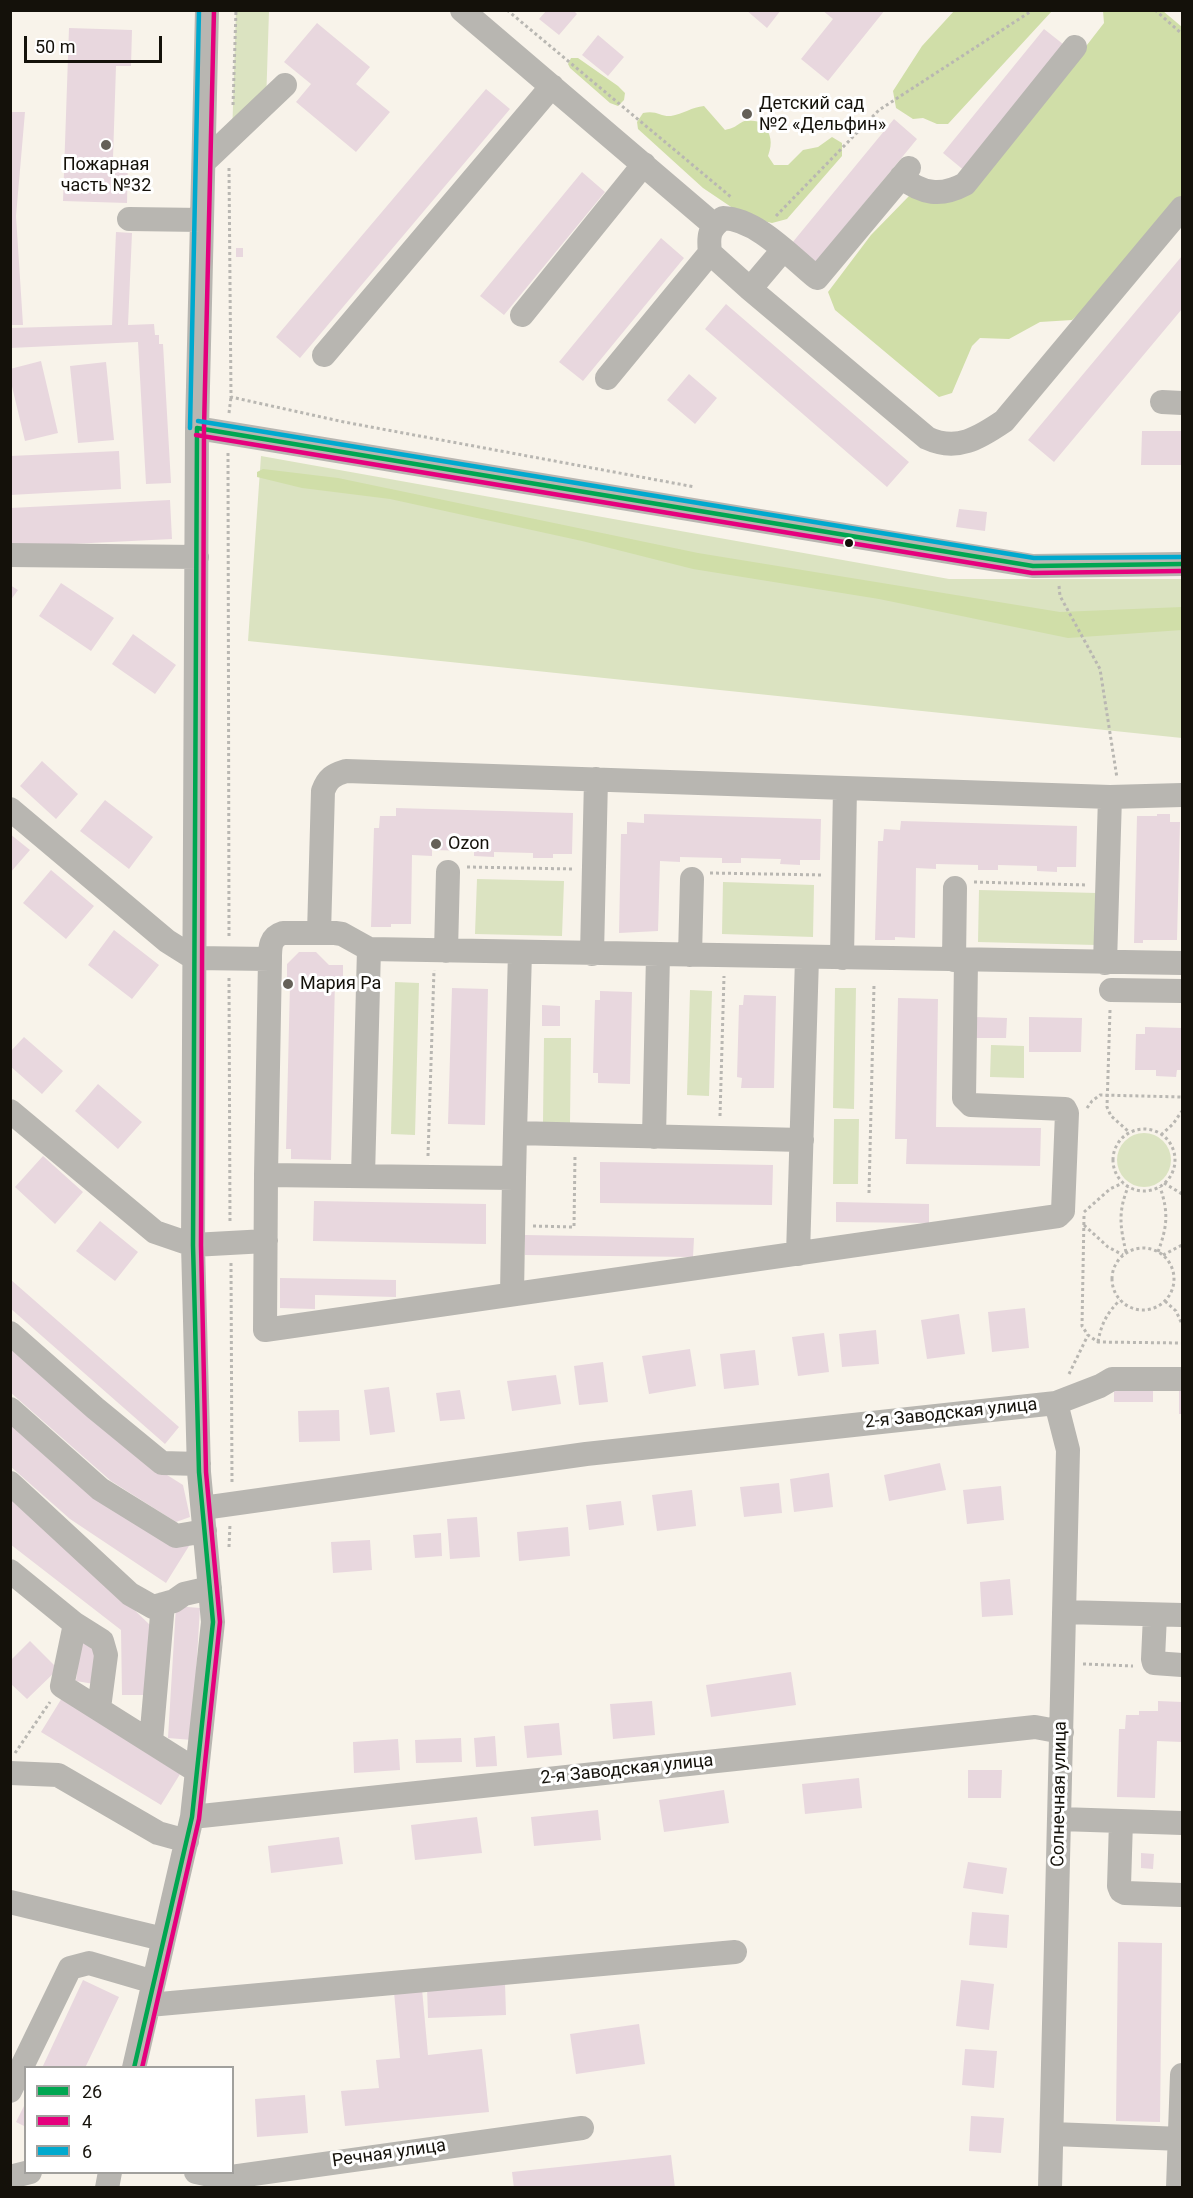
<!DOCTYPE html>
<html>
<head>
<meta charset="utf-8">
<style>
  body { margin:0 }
  #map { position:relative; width:1193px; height:2198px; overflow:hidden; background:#f8f3ea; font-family:Roboto,sans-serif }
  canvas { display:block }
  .frame { position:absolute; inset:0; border:12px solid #14110a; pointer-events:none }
  .legend { position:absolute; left:24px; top:2066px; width:210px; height:108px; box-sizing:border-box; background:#fff; border:2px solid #a1a09d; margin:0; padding:8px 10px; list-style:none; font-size:18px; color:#14110a }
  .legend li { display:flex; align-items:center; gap:12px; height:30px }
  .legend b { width:30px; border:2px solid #a1a09d }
  .scale { position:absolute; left:24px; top:36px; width:138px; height:27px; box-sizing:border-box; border:3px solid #14110a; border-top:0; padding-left:8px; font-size:18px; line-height:21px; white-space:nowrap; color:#14110a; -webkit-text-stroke:4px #fff; paint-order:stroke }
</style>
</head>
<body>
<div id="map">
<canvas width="1193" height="2198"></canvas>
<div class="frame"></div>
<ul class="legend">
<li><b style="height:8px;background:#00a651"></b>26</li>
<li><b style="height:8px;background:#e5007d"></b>4</li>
<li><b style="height:8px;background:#00a9ce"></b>6</li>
</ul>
<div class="scale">50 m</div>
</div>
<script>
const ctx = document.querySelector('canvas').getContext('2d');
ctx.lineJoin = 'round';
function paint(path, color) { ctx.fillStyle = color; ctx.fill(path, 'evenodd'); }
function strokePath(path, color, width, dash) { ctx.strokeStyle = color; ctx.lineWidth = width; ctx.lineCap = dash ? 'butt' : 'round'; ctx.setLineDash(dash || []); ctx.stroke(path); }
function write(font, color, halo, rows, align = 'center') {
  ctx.font = font + ' Roboto,sans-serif'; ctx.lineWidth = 6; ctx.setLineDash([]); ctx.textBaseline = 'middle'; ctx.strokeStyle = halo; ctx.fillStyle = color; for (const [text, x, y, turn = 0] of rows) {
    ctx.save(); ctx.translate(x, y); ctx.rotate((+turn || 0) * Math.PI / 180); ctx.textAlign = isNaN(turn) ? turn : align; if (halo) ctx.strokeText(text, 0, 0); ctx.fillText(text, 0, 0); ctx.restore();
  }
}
paint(new Path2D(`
  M236 11H269L266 104 232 137Z
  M261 456 949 579H1182V738L248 641Z
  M477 879 564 881 562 936 475 934Z
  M723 882 814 885 813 937 722 934Z
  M979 890 1097 893 1096 945 978 942Z
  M395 982 419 983 415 1135 391 1134Z
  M835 988H856L854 1109 833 1108Z
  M690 990 712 991 709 1096 687 1095Z
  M544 1038H571L570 1123 543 1122Z
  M991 1045 1024 1046V1078L990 1077Z
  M834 1119H859L858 1184H833Z
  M1117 1160a27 27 0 1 1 54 0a27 27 0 1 1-54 0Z`), '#dbe3c1');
paint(new Path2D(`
  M954 11H1052L948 124H937L923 118 913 119 896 108 893 91 922 46Z
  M1103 11H1163L1182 27V196L1088 306 1072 320 1040 322 1009 339 980 338 972 346 952 393 939 397 835 310 828 292 871 235 909 196 980 183 1104 23Z
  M571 58H578L618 86 625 93 624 100 618 106 610 103 570 68 568 64Z
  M704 106 725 130C745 126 737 116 763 123 771 135 773 142 768 156L774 165H788L803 150 818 147 832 137 842 143V156L787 219 772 223 746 217 703 188 638 129 637 122 643 113C657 110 661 117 671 116 683 114 692 107 704 106Z
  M263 469 338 478 698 553 1060 612 1182 607V630L1068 638 879 599 693 569 582 541 390 499 302 488 257 477V472Z`), '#d0dea8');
paint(new Path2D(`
  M547 10H573L577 14 559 35 539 19Z
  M746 10H781L767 28Z
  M822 10H885L828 81 801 59 833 19Z
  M317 23 370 67 356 84 390 112 356 152 296 102 311 84 284 62Z
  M69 28 132 30 131 66H116L113 158H128L127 203 63 201Z
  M1044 29 1068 48 966 172 943 153Z
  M598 35 624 57 608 76 582 55Z
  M486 89 510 109 300 358 276 337Z
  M10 112H25L16 216 23 325H10Z
  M894 119 917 139 816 262 792 243Z
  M582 172 605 192 504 315 480 296Z
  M116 232 132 233 128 325 154 324 155 335H159V344H163L171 483 146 484 138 342 10 348V328L112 325Z
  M661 238 684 258 583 381 559 362Z
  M236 248H243V257H236Z
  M1182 256V309L1054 462 1028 440Z
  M726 304 909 462 887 487 705 329Z
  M41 361 58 433 25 441 10 378V369Z
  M106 362 114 440 78 443 70 366Z
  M689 374 717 398 695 424 667 400Z
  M1142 431H1182V465H1141Z
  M119 451 121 489 10 495V456Z
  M170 500 172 539 10 547V508Z
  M959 509 987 512 985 531 956 527Z
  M61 583 114 618 91 651 39 616Z
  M10 585 18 590 10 601Z
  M133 634 176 665 155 694 112 664Z
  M42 761 78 794 56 819 20 786Z
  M105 800 153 837 129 869 80 831Z
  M396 808 573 813 572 854H553V858H533V853L494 852V857L474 856V851L432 850V856L412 855 411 924H391V927H371L374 828H379L380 816H396Z
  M644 814 821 819 820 860H800V865L780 864 781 859 741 858V863H722V858L680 857V862L660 861 658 931 619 933 621 834H627V822L644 823Z
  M1157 814H1170V822H1180L1177 940H1143V943H1134L1137 816H1157Z
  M901 821 1077 826 1076 867H1057V872L1037 871V866L998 865V870H978V865L936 864V869L916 868 915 938 895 937V940H875L878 841H883L884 829 900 830Z
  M10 834 30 850 10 873Z
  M51 870 94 906 66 939 23 903Z
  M114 930 159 965 132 999 88 965Z
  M299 952H316L329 965H343V981L335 980 331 1160 291 1159V1149H286L290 984H287V964Z
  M452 988 488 989 485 1125 448 1124Z
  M600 991 632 992 630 1084 598 1083V1073H593L595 1000H600Z
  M744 995 776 996 774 1088H741L742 1078 737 1077 739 1005H743Z
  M898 998 938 999 936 1127 1041 1128 1040 1166 906 1164 907 1139H895Z
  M542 1005 560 1006V1026H542Z
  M974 1017 1007 1018 1006 1038H974Z
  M1029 1017 1082 1018 1081 1052H1029Z
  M1145 1027 1182 1028V1070H1177L1176 1077 1156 1076V1070H1135L1136 1034H1145Z
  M24 1037 63 1071 42 1094 10 1066V1052Z
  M98 1084 142 1122 118 1149 75 1111Z
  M43 1156 83 1192 55 1224 15 1187Z
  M600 1162 773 1165 772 1205 600 1203Z
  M314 1201 486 1204V1244L313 1241Z
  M836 1202 929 1204V1223L836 1222Z
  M100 1221 138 1252 115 1281 76 1251Z
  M525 1235 694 1238 693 1257 525 1255Z
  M280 1278 396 1280V1297L315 1295V1309L280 1308Z
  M10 1279 179 1427 165 1444 10 1308Z
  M1025 1308 1029 1348 992 1352 988 1312Z
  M959 1314 965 1354 927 1359 921 1320Z
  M876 1330 879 1364 842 1367 839 1334Z
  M824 1333 829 1372 798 1376 792 1337Z
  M10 1345 132 1453 183 1485 190 1517 176 1522 111 1481 10 1392Z
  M690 1349 696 1386 649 1394 642 1356Z
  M755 1350 759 1385 724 1389 720 1354Z
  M603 1362 608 1402 579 1405 574 1366Z
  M556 1375 561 1404 512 1411 507 1381Z
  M1179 1383H1182V1414H1179Z
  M1153 1385V1402H1114V1386Z
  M389 1387 395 1432 370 1435 364 1390Z
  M460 1390 465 1419 440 1421 436 1393Z
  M339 1410 340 1441 299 1442 298 1411Z
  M10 1414 96 1490 189 1546 166 1583 70 1519 10 1466Z
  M940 1463 946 1490 889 1501 884 1475Z
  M829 1473 833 1507 794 1512 790 1479Z
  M779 1483 782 1513 744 1517 740 1487Z
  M1001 1486 1004 1520 967 1524 963 1490Z
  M10 1489 152 1627 154 1695H122L121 1630 10 1544Z
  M692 1490 696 1526 657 1531 652 1495Z
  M621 1501 624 1525 589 1530 586 1505Z
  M477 1517 480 1557 450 1559 447 1519Z
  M568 1527 570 1556 519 1561 517 1532Z
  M441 1533 442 1556 415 1558 413 1535Z
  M370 1540 372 1570 333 1573 331 1542Z
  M1010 1579 1013 1615 982 1617 980 1582Z
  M176 1606 200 1608 192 1740 168 1738Z
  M81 1638 100 1640 94 1684 76 1681Z
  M30 1641 58 1669 27 1699 10 1683V1661Z
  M791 1672 796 1705 711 1717 706 1685Z
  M65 1693 185 1766 161 1805 41 1732Z
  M652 1701 655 1735 613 1739 610 1704Z
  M1158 1701 1182 1702V1742L1157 1741 1155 1798 1117 1797 1119 1729H1125L1126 1715H1139V1711H1158Z
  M559 1723 562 1755 527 1758 524 1726Z
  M495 1736 497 1766 476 1767 474 1738Z
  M461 1738 462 1762 416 1763 415 1740Z
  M398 1739 400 1770 354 1773 353 1742Z
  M968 1770H1002L1001 1798H968Z
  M859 1778 862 1808 805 1814 802 1784Z
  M724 1790 729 1823 664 1832 659 1800Z
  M598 1810 601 1840 534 1846 531 1817Z
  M477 1817 482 1853 415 1860 411 1825Z
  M339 1837 343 1864 271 1873 268 1846Z
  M1141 1853 1154 1854 1153 1869 1141 1868Z
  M968 1862 1007 1868 1003 1894 963 1888Z
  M972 1912 1009 1915 1007 1948 969 1945Z
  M1118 1942 1162 1943 1160 2122 1116 2121Z
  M83 1980 119 1997 85 2068H42Z
  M961 1980 994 1984 989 2030 956 2026Z
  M505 1983 506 2015 428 2018 427 1987Z
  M422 1989 428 2055 482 2049 489 2112 345 2126 341 2091 379 2088 376 2060 400 2058 394 1992Z
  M639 2024 645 2064 576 2074 570 2034Z
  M965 2049 997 2051 994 2088 962 2085Z
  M305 2095 308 2133 257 2137 255 2099Z
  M26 2102V2127L16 2122Z
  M971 2116 1004 2118 1001 2153 969 2151Z
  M671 2155 675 2188H514L512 2172Z`), '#e8d7de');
strokePath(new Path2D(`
  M507 10 731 197
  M1155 10 1182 34
  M233 105 236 10
  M229 168 231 397 344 422 695 487
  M776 216 879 110 1033 10
  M229 413 231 397
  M228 453 229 938
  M1059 586 1060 596 1100 669 1117 778
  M467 867 574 869
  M710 873 824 875
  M974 882 1087 885
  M229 978 230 1223
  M1110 1010 1107 1107 1111 1116 1129 1132
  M1087 1108 1092 1101 1100 1095 1182 1097
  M720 1116 724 976
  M1113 1160a31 31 0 1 1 62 0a31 31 0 1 1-62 0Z
  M1161 1135 1173 1124 1182 1111
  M428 1156 434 970
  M1164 1183 1182 1194
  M869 1193 874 985
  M1084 1212 1110 1189 1123 1183
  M1084 1216 1082 1326 1088 1335 1098 1342 1182 1343
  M1084 1225 1108 1247 1123 1255
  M533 1226 574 1227 575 1155
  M1112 1279a31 31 0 1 1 62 0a31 31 0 1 1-62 0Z
  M1126 1252C1120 1226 1118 1212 1128 1187
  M1158 1252C1167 1227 1169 1213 1160 1187
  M1163 1255 1182 1245
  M231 1263 232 1484
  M1165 1301 1176 1311 1182 1324
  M1098 1342C1101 1324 1107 1313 1120 1300
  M1069 1374 1088 1335
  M229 1547 230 1524
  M1083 1664 1133 1666
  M15 1753 50 1702`), '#b9b7b2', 3, [3, 3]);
strokePath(new Path2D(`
  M462 10 714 225
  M204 162 285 85
  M901 177C922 194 941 197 965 184L1075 47
  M129 219 202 220
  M783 250 750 289 710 253C708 235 709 229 723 218 757 219 791 257 817 278L909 168
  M750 289 927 438C957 452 979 438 1004 421L1182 208
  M522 315 644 164
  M324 355 552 86
  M607 378 710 253
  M1162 402 1182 403
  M197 428 1033 566 1182 564
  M10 555 197 557
  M10 809 167 941 194 958 270 959C270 947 270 937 283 933H335L342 934 369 949 1182 963
  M319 933 323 791C328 778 333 775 346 771L1110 797 1182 795
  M446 951 448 872
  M592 954 596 779
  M690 955 692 879
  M842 958 845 788
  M270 959 266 1175 514 1178 515 1133 802 1140
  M954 960 955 888
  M1105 963 1110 797
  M1111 990 1182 991
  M10 1111 155 1232 193 1245 266 1241
  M515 1133 520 952
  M654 1137 658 955
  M266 1175 265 1330 1058 1216 1063 1211 1067 1113 1065 1109 971 1105 964 1098 966 961
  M363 1176 369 949
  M798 1254 807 958
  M512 1294 514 1178
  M10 1333 95 1408 162 1463 199 1464
  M10 1409 100 1489 176 1536 205 1531
  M10 1483 130 1594 153 1607 174 1601 184 1594 210 1588
  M203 1508 586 1454 1056 1403 1100 1386 1112 1379H1182
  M10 1571 75 1624 62 1686 197 1771
  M1064 1612 1182 1615
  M1155 1615 1153 1659 1154 1663 1182 1665
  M75 1624 102 1641 106 1655 99 1708
  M151 1741 163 1604
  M10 1773 58 1775 158 1833 187 1841
  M192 1817 1035 1727 1062 1732
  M1060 1819 1182 1823
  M1121 1821 1119 1886 1121 1891 1125 1893 1182 1895
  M10 1902 163 1939
  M149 2005 735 1952
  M134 2068 192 1817 213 1622 199 1472 193 1245 197 428 207 10
  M10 2091 70 1968 89 1963 154 1982
  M1052 2134 1182 2139
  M196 2172 224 2178 582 2128
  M10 2177 30 2172
  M107 2188 110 2172
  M1050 2188 1068 1450 1056 1403
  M1178 2188 1182 2075`), '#b8b6b1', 24);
strokePath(new Path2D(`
  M197 428 1033 566 1182 564
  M134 2068 192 1817 213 1622 199 1472 193 1245 197 428`), '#00a651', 4.5);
strokePath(new Path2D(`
  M196 435 1032 573 1182 571
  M142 2068 199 1819 220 1622 206 1472 201 1245 204 428 214 10`), '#e5007d', 4.5);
strokePath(new Path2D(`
  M198 421 1034 558 1182 557
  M190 428 199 10`), '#00a9ce', 4.5);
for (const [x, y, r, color] of [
  [747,114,6,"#646058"],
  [106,145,6,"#646058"],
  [849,543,5,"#14110a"],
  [436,844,6,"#646058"],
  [288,984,6,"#646058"]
]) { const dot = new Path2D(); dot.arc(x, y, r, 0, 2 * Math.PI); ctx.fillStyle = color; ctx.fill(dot); strokePath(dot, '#fff', 2); }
write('18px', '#14110a', '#fff', [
  ["Детский сад",759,104],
  ["№2 «Дельфин»",759,125],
  ["Пожарная",106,165,"center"],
  ["часть №32",106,186,"center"],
  ["Ozon",448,844],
  ["Мария Ра",300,984]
], 'left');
write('18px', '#14110a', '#fff', [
  ["2-я Заводская улица",951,1414,-6],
  ["2-я Заводская улица",627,1770,-6],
  ["Солнечная улица",1060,1794,-89],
  ["Речная улица",389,2154,-8]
]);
</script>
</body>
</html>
